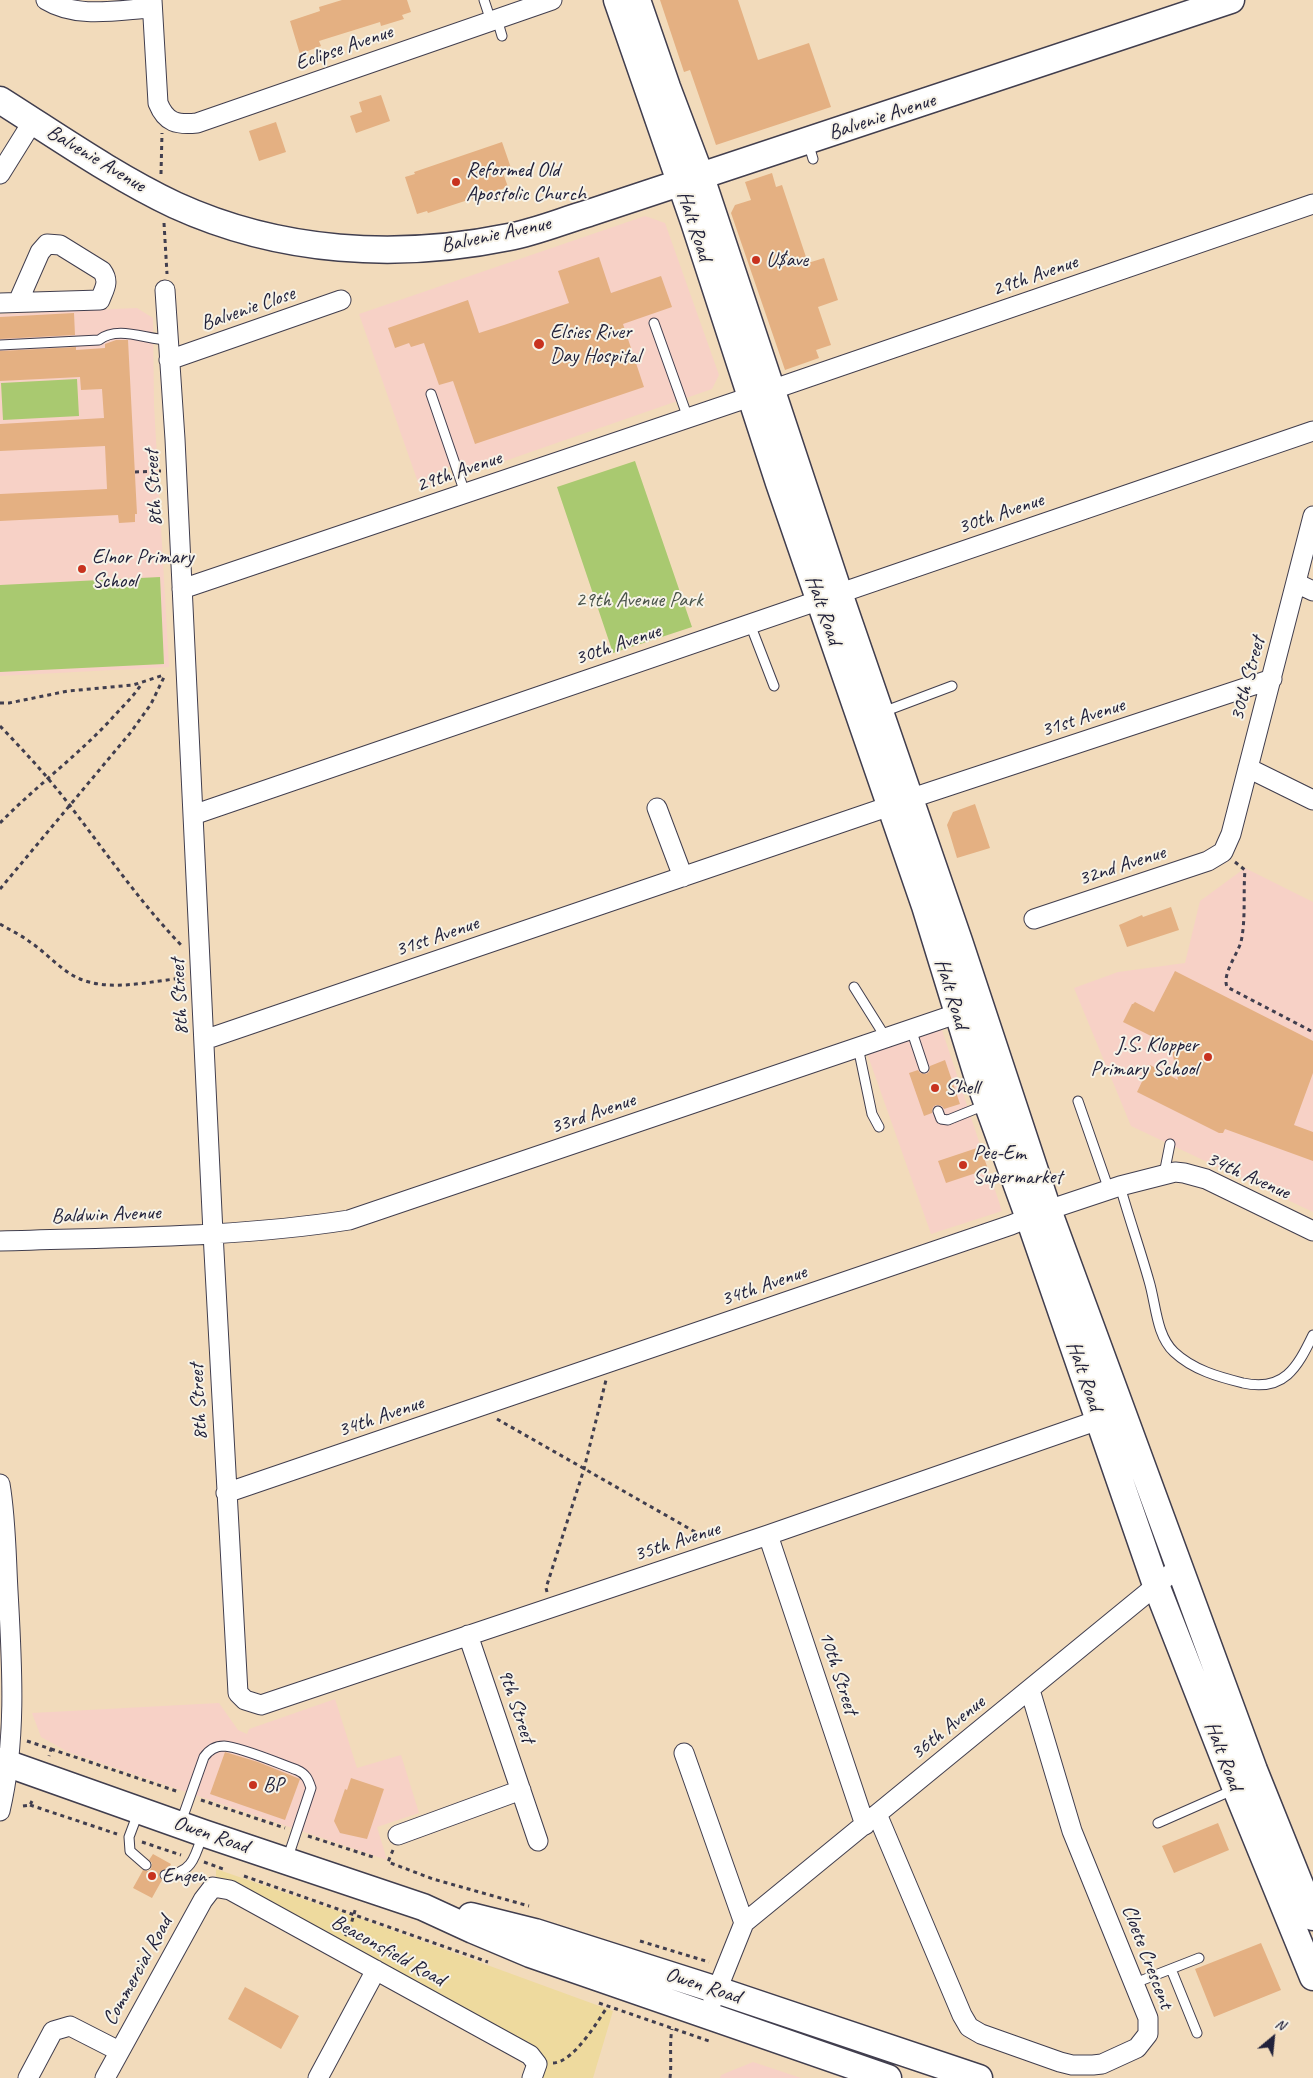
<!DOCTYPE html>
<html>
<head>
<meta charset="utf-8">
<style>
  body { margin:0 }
  #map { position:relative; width:1313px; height:2078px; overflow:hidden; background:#f2dbbb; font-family:Caveat,sans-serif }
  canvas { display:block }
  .north { position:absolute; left:1248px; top:2013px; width:50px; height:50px; -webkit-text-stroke:4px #f7f3e8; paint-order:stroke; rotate:28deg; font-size:14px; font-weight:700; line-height:20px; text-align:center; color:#22223b }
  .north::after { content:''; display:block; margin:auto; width:18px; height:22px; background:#22223b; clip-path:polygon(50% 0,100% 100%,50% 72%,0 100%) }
</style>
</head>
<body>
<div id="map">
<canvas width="1313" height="2078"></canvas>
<div class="north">N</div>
</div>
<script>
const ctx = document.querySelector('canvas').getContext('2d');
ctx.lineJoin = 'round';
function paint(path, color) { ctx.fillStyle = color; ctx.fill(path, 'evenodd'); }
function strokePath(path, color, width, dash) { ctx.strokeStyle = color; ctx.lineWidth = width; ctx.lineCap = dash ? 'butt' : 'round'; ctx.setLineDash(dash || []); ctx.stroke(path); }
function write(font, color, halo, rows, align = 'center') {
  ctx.font = font + ' Caveat,sans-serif'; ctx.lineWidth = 4; ctx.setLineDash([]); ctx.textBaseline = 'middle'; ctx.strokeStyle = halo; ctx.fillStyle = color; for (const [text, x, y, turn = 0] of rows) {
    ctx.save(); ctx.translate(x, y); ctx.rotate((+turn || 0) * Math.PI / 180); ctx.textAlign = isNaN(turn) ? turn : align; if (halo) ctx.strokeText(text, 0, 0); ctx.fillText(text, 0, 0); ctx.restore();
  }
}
paint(new Path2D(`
  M645 216 665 223 719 375 712 389 476 471 462 462 448 467 439 482 420 488 359 314Z
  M137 308 153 318 154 405 169 667 0 676V314Z
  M1245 868 1313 902V1212L1131 1126 1074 988 1118 972 1185 963 1200 901Z
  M934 1030H942L1002 1211 931 1234 867 1053Z
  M335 1699 357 1768 401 1755 419 1813 377 1827 387 1860 68 1752 41 1737 32 1713 219 1703 238 1730 247 1734 249 1729Z
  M753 2062 801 2078H720L721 2075Z`), '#f7d1c6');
paint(new Path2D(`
  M77 379 79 416 3 420 1 383Z
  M635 461 692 627 613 653 557 487Z
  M160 577 164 664 0 672V585Z`), '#a9c970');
paint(new Path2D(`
  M216 1869 364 1920 613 2011 593 2078H543L545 2066 233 1882 226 1879H216Z`), '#eeda9e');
paint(new Path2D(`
  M342 0H407L411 12 402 15 404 19 381 26 380 22 319 41 321 46 300 54 290 21 320 11 319 7Z
  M660 0H738L758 60 809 43 831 107 716 145 690 70 684 72Z
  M381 95 390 121 356 133 350 116 362 112 359 102Z
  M276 122 286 152 259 161 249 131Z
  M502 142 511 168 502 170 508 187 428 213 427 211 417 214 405 177 415 174 414 172Z
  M772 173 776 187 782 185 808 263 824 258 838 300 818 307 831 345 816 350 819 358 785 370 731 213 735 205 751 200 745 182Z
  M599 257 611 293 661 276 672 307 623 324 644 387 475 444 453 381 439 385 424 343 411 347 409 343 395 348 388 328 468 300 479 333 504 325 569 303 558 271Z
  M74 313 75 335 0 339V317Z
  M116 340H128L137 514H135V522L119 523 118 515 0 521V494L107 489 105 446 0 451V424L104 418 102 389 81 390 80 377 0 381V351L76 347V350L105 348V344Z
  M975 804 990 848 957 858 947 825 953 812Z
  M1171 907 1179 930 1127 947 1119 925 1142 915 1143 917Z
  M1175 971 1313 1041V1073L1294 1125 1313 1132V1161L1225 1129 1223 1133H1219L1137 1092 1150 1065 1178 1080 1171 1046 1123 1022 1132 1004H1133L1135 1002 1154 1012Z
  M945 1060 960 1104 944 1109 942 1106 936 1105 933 1107 932 1113 924 1116 909 1073 918 1070 920 1073 926 1074 929 1072 930 1066Z
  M980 1147 988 1169 946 1183 938 1161Z
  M225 1752 258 1762 300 1779 285 1820 210 1794Z
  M351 1778 384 1789 367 1839 340 1833 334 1821 345 1789 347 1790Z
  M1218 1823 1229 1850 1174 1873 1162 1846Z
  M153 1854 171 1864 169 1868 160 1872 159 1876 162 1880 152 1898 133 1888 143 1870 148 1871 151 1869 152 1863 149 1860Z
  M1261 1943 1281 1990 1214 2017 1195 1969Z
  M245 1987 299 2016 281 2049 228 2019Z`), '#e4b082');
const lane = new Path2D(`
  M484 0 491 21
  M497 19 502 36
  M808 142 813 159
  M654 323 688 418
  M0 345 99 340C118 325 147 340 169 340
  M431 394 465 493
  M750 624 774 686
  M883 712 952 686
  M854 987 886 1038
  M911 1029 924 1068
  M858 1047 872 1114 879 1127
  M1078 1101 1109 1190
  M938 1111 941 1119 948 1120 985 1105
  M1164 1174 1170 1144
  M1120 1186C1129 1218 1140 1249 1149 1281 1156 1304 1156 1335 1174 1352 1193 1370 1219 1377 1243 1383 1284 1392 1297 1368 1313 1335
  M138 1813 129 1837 130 1851 146 1865
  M181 1822 204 1757C209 1750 216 1746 224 1746 241 1747 280 1764 297 1770 306 1774 308 1779 311 1788L287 1860
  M1158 1823 1233 1790
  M165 1875C191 1874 195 1858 202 1836
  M1171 1969 1197 2033
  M1135 1983 1199 1958`);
const street = new Path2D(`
  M46 0C77 19 118 10 152 8
  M152 0 158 103C166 123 177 125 197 123L552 0
  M0 174 33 121
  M165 290 175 439 213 1233 238 1693 245 1700 261 1705 768 1535 1110 1416
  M0 303 100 300C104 289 110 282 102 271L60 245 47 244 40 252 18 302
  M169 360 341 300
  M771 390 1313 204
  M1296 583 1313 591
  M182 589 750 397
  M1248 768 1313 800
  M909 799 1272 679
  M657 808 683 877
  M193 815 1313 431
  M1034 919 1208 861 1223 852 1231 834 1313 516
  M204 1040 890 806
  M0 1241C116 1237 234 1238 349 1220L968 1010
  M0 1484C6 1519 6 1555 8 1591 12 1664 17 1739 0 1811
  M226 1493 1011 1225 1048 1210 1120 1186 1175 1172 1184 1173 1206 1179 1313 1231
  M768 1535 865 1825
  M468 1635 538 1841
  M684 1753 744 1923
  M877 1814 962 2015 969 2027 981 2034 1060 2062 1072 2065H1093L1102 2064 1137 2048 1148 2034V2018L1072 1831 1030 1690
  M398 1835 521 1790
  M713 2000 744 1923 1180 1566
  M28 2078 53 2031 70 2026 119 2051
  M105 2078 203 1900 213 1887 230 1890 530 2055 537 2064 532 2078
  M318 2078 376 1970`);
const secondary = new Path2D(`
  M617 0 694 222 779 483 925 906 977 1075 1029 1218 1156 1585 1236 1789 1313 1977
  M637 0 667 87 701 177 839 593 959 941 1048 1210 1254 1770 1313 1917
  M0 100C57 136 114 176 175 205 280 253 397 260 509 237 536 232 562 221 589 213L1231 0
  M0 1761 203 1833 423 1907 473 1930 530 1954 888 2078
  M471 1916 535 1932 717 1990 979 2078`);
strokePath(lane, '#413e4e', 11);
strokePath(street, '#413e4e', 21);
strokePath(secondary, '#413e4e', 29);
strokePath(new Path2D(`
  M161 174 162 133
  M164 223 167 274
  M135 472 161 471
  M0 703H9L68 691 133 685 164 675
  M0 726C25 752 49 778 71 807 107 854 140 902 181 945
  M0 823C37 785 80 754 115 715 124 705 135 695 142 683
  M1235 862 1245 870C1243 894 1246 919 1241 942 1237 955 1222 974 1227 987L1313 1032
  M0 889 131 732 151 704 165 675
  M0 924C10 930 21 935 30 942 47 953 61 971 80 979 112 992 150 981 184 978
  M497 1419 704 1537
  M547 1592 546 1588 584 1469 606 1380
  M27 1741 51 1749 49 1756
  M51 1749 179 1792
  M201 1800 285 1828
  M30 1805 117 1834
  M23 1806 30 1805 32 1801
  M308 1836 376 1858
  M142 1842 181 1855
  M393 1850 388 1862 433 1879 529 1906
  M204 1862 226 1870
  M244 1876 488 1962
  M345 1936 350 1928 356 1907
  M640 1941 709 1962
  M599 2003 709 2041
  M553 2063C574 2062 597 2022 608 2006
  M670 2078C672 2061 669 2046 672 2029`), '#413e4e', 3, [4, 4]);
strokePath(lane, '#fff', 9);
strokePath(street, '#fff', 19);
strokePath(secondary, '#fff', 26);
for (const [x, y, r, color] of [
  [456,182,5,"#c8321e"],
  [756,260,5,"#c8321e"],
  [539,344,6,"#c8321e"],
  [82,569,5,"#c8321e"],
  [1208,1057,5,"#c8321e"],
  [935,1088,5,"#c8321e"],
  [963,1165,5,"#c8321e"],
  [253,1785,5,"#c8321e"],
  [152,1876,5,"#c8321e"]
]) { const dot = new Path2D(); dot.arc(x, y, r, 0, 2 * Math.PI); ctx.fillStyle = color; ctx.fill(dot); strokePath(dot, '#f7f3e8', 2); }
write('21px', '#22223b', '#f7f3e8', [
  ["Eclipse Avenue",344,48,-19],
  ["Balvenie Avenue",882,117,-18],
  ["Balvenie Avenue",96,159,31],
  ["Halt Road",694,226,72],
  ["Balvenie Avenue",496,235,-12],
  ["29th Avenue",1035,276,-19],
  ["Balvenie Close",248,309,-19],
  ["29th Avenue",459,472,-19],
  ["8th Street",154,488,-93],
  ["30th Avenue",1001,514,-19],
  ["Halt Road",823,610,71],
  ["30th Avenue",618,645,-19],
  ["30th Street",1248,679,-75],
  ["31st Avenue",1083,718,-18],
  ["32nd Avenue",1122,866,-18],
  ["31st Avenue",437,937,-19],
  ["Halt Road",951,994,73],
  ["8th Street",180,997,-93],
  ["33rd Avenue",593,1114,-19],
  ["34th Avenue",1248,1176,24],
  ["Baldwin Avenue",106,1215,-2],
  ["34th Avenue",764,1286,-19],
  ["Halt Road",1084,1376,71],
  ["8th Street",199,1402,-93],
  ["34th Avenue",381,1417,-19],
  ["35th Avenue",677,1542,-18],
  ["10th Street",838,1673,72],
  ["9th Street",516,1706,71],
  ["36th Avenue",948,1728,-39],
  ["Halt Road",1223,1756,69],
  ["Owen Road",211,1835,19],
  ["Beaconsfield Road",388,1951,29],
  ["Cloete Crescent",1147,1957,69],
  ["Commercial Road",138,1971,-61],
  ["Owen Road",703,1986,18]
]);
write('21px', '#22223b', '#f7f3e8', [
  ["Reformed Old",466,170],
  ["Apostolic Church",466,194],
  ["U$ave",766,260],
  ["Elsies River",550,332],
  ["Day Hospital",550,356],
  ["Elnor Primary",92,557],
  ["School",92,581],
  ["J.S. Klopper",1198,1045,"right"],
  ["Primary School",1198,1069,"right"],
  ["Shell",945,1088],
  ["Pee-Em",973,1153],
  ["Supermarket",973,1177],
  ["BP",263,1785],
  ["Engen",162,1876]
], 'left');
write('21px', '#4a544b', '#f7f3e8', [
  ["29th Avenue Park",639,600]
]);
</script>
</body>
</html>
